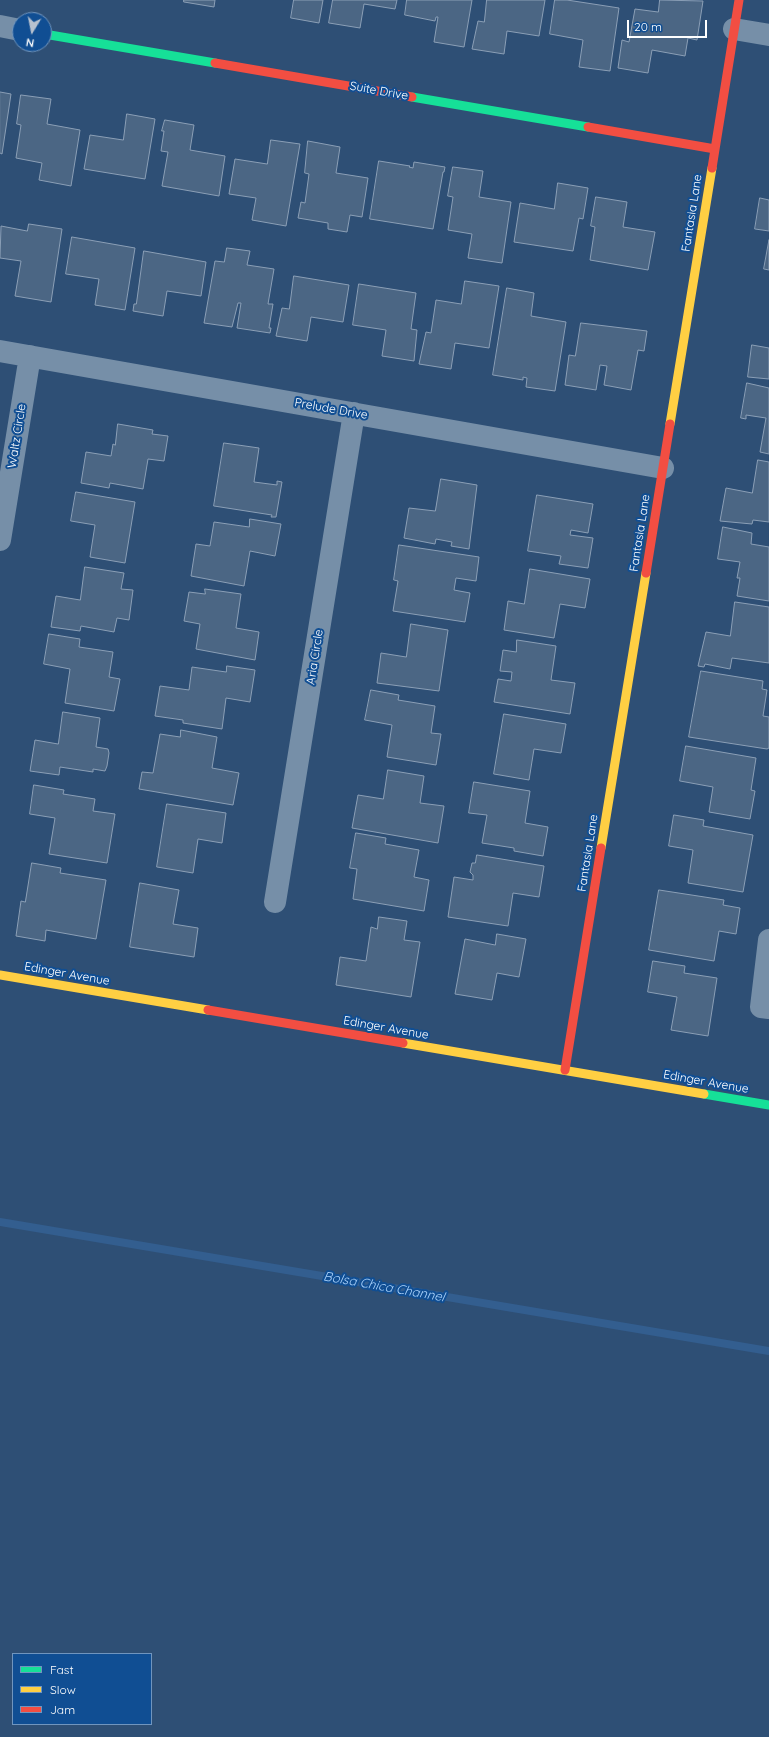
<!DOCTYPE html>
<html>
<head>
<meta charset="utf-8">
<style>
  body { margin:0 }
  #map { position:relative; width:769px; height:1737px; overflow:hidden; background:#2e4f75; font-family:Quicksand,sans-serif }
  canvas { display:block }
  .legend { position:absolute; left:12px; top:1653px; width:140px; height:72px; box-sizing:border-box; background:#104e93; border:1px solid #7095be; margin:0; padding:5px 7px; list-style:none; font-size:12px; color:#fff }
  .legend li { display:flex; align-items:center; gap:8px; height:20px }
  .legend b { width:20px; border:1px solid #7095be }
  .north { position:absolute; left:12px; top:12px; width:40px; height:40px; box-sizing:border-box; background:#104e93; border:1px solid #7095be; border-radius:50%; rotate:190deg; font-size:11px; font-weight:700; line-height:16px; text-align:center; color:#fff }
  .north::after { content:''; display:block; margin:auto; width:14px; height:18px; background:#b6c1cf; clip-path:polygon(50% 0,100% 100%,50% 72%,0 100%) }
  .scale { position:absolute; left:627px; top:20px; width:80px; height:18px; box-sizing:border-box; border:2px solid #fff; border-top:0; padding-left:5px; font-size:12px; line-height:14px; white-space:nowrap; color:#fff; -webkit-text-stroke:3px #104e93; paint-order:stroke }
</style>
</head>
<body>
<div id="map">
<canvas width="769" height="1737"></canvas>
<ul class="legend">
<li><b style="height:5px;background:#16e098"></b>Fast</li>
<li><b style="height:5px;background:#ffcf43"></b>Slow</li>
<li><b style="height:5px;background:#f24e42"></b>Jam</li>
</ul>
<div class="north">N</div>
<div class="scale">20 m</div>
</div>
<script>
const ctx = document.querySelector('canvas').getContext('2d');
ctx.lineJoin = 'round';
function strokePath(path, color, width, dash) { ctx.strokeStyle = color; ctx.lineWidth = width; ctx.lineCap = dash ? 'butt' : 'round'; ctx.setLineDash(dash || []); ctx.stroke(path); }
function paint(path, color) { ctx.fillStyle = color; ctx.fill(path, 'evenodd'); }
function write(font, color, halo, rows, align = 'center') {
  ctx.font = font + ' Quicksand,sans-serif'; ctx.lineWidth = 4; ctx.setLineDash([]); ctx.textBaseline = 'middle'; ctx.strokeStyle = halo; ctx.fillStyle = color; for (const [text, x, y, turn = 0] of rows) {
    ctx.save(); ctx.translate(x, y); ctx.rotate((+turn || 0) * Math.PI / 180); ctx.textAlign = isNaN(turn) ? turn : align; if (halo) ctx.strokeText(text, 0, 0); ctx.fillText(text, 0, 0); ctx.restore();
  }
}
strokePath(new Path2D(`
  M0 1222 769 1351`), '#335e8f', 8);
const building = new Path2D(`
  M184 0H215L214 7 184 2Z
  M294 0H323L319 23 291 18Z
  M333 0H397L395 9 364 4 360 28 329 23Z
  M407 0H472L464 47 434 42 438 17H436L435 21 405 15Z
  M487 0H545L539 36 507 31 504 54 472 49 478 21 484 22Z
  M555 0H567L619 8 610 71 579 67 583 40 550 34Z
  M660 0 703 1 697 40 688 38 685 56 652 50 648 73 618 68 622 40 629 42 635 9 658 12Z
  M0 92 11 94 2 154 0 153Z
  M21 95 51 99 47 124 80 130 71 186 39 180 42 163 16 158 21 125 17 124Z
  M127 114 155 119 145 179 84 169 90 135 123 140Z
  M165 120 194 125 190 150 225 156 219 196 162 186 168 152 161 151 164 131H162Z
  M271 140 300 144 286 226 252 220 256 198 229 194 235 159 267 164Z
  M308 141 340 147 336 173 368 178 362 217 350 215 347 232 328 229V223L298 218 301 202 305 203 309 174 305 173Z
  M379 161 410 166 409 167 413 168 414 162 445 167 444 172H443L433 229 370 219Z
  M453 167 483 171 479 197 511 202 502 263 468 258 472 234 448 230 453 197 448 196Z
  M558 183 588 188 583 219 579 218 573 251 514 242 520 203 554 209Z
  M596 197 627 202 623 227 655 232 648 270 590 260 595 227 591 226Z
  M760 198 769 200V231L755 229Z
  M29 224 62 229 51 302 15 296 21 261 0 258 1 226 27 231Z
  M72 237 135 248 125 310 95 305 99 279 66 274Z
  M769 240V270L764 269Z
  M227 248 250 251 247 265 274 269 268 304H273L269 328H271L270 333 237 328 241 303H238L232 327 204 323 215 261 224 262Z
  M144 251 206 262 201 296 167 291 163 316 133 311 134 304H136Z
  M294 276 349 285 343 322 311 317 307 341 276 336 282 308 289 309Z
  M465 281 499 286 489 348 455 343 451 369 419 364 426 332 431 333 436 300 461 304Z
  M359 284 416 293 411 329 417 330 414 361 382 356 386 330 353 325Z
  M507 288 534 293 531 316 566 322 555 391 526 387 527 378 523 377V380L493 375Z
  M581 323 647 331 644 351 638 350 631 390 604 385 607 366 600 365 596 390 565 385 569 355 575 356Z
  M752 345 769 348V379L748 377Z
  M747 383 769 388V454L760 452 766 418 746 415V419L741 418Z
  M118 424 153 430 152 434 168 436 164 461 148 459 143 489 110 483 109 488 81 483 86 452 111 456 113 444 115 445Z
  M224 443 259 448 254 482 277 485V481L282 482 276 517H271L272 515 214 506Z
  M758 460 769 462V522L753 520 752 524 720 521 726 488 752 493Z
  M441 479 477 485 469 549 451 546 452 542 436 539 435 544 404 538 409 508 435 511Z
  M76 492 135 502 125 563 90 557 95 525 71 521Z
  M537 495 593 504 588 533 571 530 570 535 593 538 588 568 559 564 561 556 528 551Z
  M250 519 281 524 275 556 250 551 244 586 191 576 196 544 210 546 214 522 249 527Z
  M723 527 752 533 751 544 769 547V601L737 596 740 578H737L740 562 718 559Z
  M399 545 479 557 476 581 456 578 454 590 470 593 465 622 393 611 398 581 394 580Z
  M85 567 124 573 121 589 133 590 129 620 117 618 114 632 81 626 80 631 51 627 56 596 80 600Z
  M530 569 590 579 585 608 560 604 554 638 504 630 508 601 524 604Z
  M205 589 241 594 236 628 259 632 255 660 196 649 200 624 184 621 189 592 205 594Z
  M735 602 769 607V663L732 658 730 669 705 664 704 667 698 666 706 632 730 636Z
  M411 624 448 630 439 691 377 683 381 653 406 657Z
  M49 634 80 639 79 647 113 652 109 677 120 679 114 711 65 703 70 669 44 664Z
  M517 640 556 646 551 680 575 683 570 714 494 702 498 679 511 681 512 672 500 671 503 650 516 652Z
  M227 666 255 670 250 702 226 698 222 729 183 723V720L155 716 160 686 189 690 192 667 226 672Z
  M701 671 763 681 762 689 767 690 763 716 769 717V748L767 749 689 737Z
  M371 690 399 695 398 700 435 706 431 733 441 734 436 765 387 757 392 725 365 720Z
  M63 712 100 718 96 747 108 749 109 753 107 766 105 771 93 769V772L60 767 59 775 30 771 35 740 58 744Z
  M504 714 566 724 561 753 534 749 529 780 494 774Z
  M181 730 217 737 212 768 239 773 233 805 139 789 142 772 153 773 160 734 180 737Z
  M686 746 756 758 751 790 755 791 750 819 709 812 713 787 680 781Z
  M388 770 424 776 420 803 444 806 438 843 352 828 358 795 383 799Z
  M474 782 530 791 525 823 548 827 543 856 514 851V848L482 843 487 815 469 813Z
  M34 785 64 790 63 794 95 799 93 811 115 814 107 863 49 854 55 818 30 814Z
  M167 804 226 813 222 843 198 839 193 873 157 867Z
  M674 815 704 820 703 826 753 835 743 892 688 883 693 850 669 846Z
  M356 833 386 838 385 844 419 850 414 877 429 880 424 911 353 899 357 869 350 868Z
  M477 855 544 866 539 897 513 893 508 926 448 917 454 877 473 880V875L470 872 472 863H475Z
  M32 863 61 868 60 873 106 880 96 939 46 930 45 941 16 936 21 901 25 902Z
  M140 883 179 890 173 924 198 928 194 957 130 947Z
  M659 890 724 900 723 905 740 908 736 934 719 931 714 961 649 950Z
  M379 917 407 921 404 940 420 942 411 997 336 985 340 957 366 961 371 927 377 929Z
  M497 934 526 939 519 977 497 973 492 1000 455 994 465 939 495 945Z
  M653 961 685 966 684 973 717 978 708 1036 671 1030 677 997 648 992Z`);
paint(building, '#4b6684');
strokePath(building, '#8b9fb6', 1);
strokePath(new Path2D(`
  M0 26 20 30
  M734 29 769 35
  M0 351 663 468
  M0 540 30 356
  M275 902 354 413
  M769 940 761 1007 769 1008`), '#768fa8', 22);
strokePath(new Path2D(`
  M44 34 215 63
  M412 97 588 127
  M704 1094 769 1105`), '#16e098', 9);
strokePath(new Path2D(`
  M670 424 712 168
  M601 848 646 573
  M0 975 208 1010
  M403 1043 704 1094`), '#ffcf43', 9);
strokePath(new Path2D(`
  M215 63 412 97
  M588 127 715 149
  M712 168 739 0
  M646 573 670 424
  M208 1010 403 1043
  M565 1070 601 848`), '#f24e42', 9);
write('12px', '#fff', '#104e93', [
  ["Suite Drive",379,91,10],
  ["Fantasia Lane",692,213,-81],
  ["Prelude Drive",331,409,10],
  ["Waltz Circle",17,436,-81],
  ["Fantasia Lane",640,533,-81],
  ["Aria Circle",315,657,-81],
  ["Fantasia Lane",588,853,-81],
  ["Edinger Avenue",67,974,10],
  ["Edinger Avenue",386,1028,10],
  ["Edinger Avenue",706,1082,10]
]);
write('italic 13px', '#a9d1fa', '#104e93', [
  ["Bolsa Chica Channel",384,1287,10]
]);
</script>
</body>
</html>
